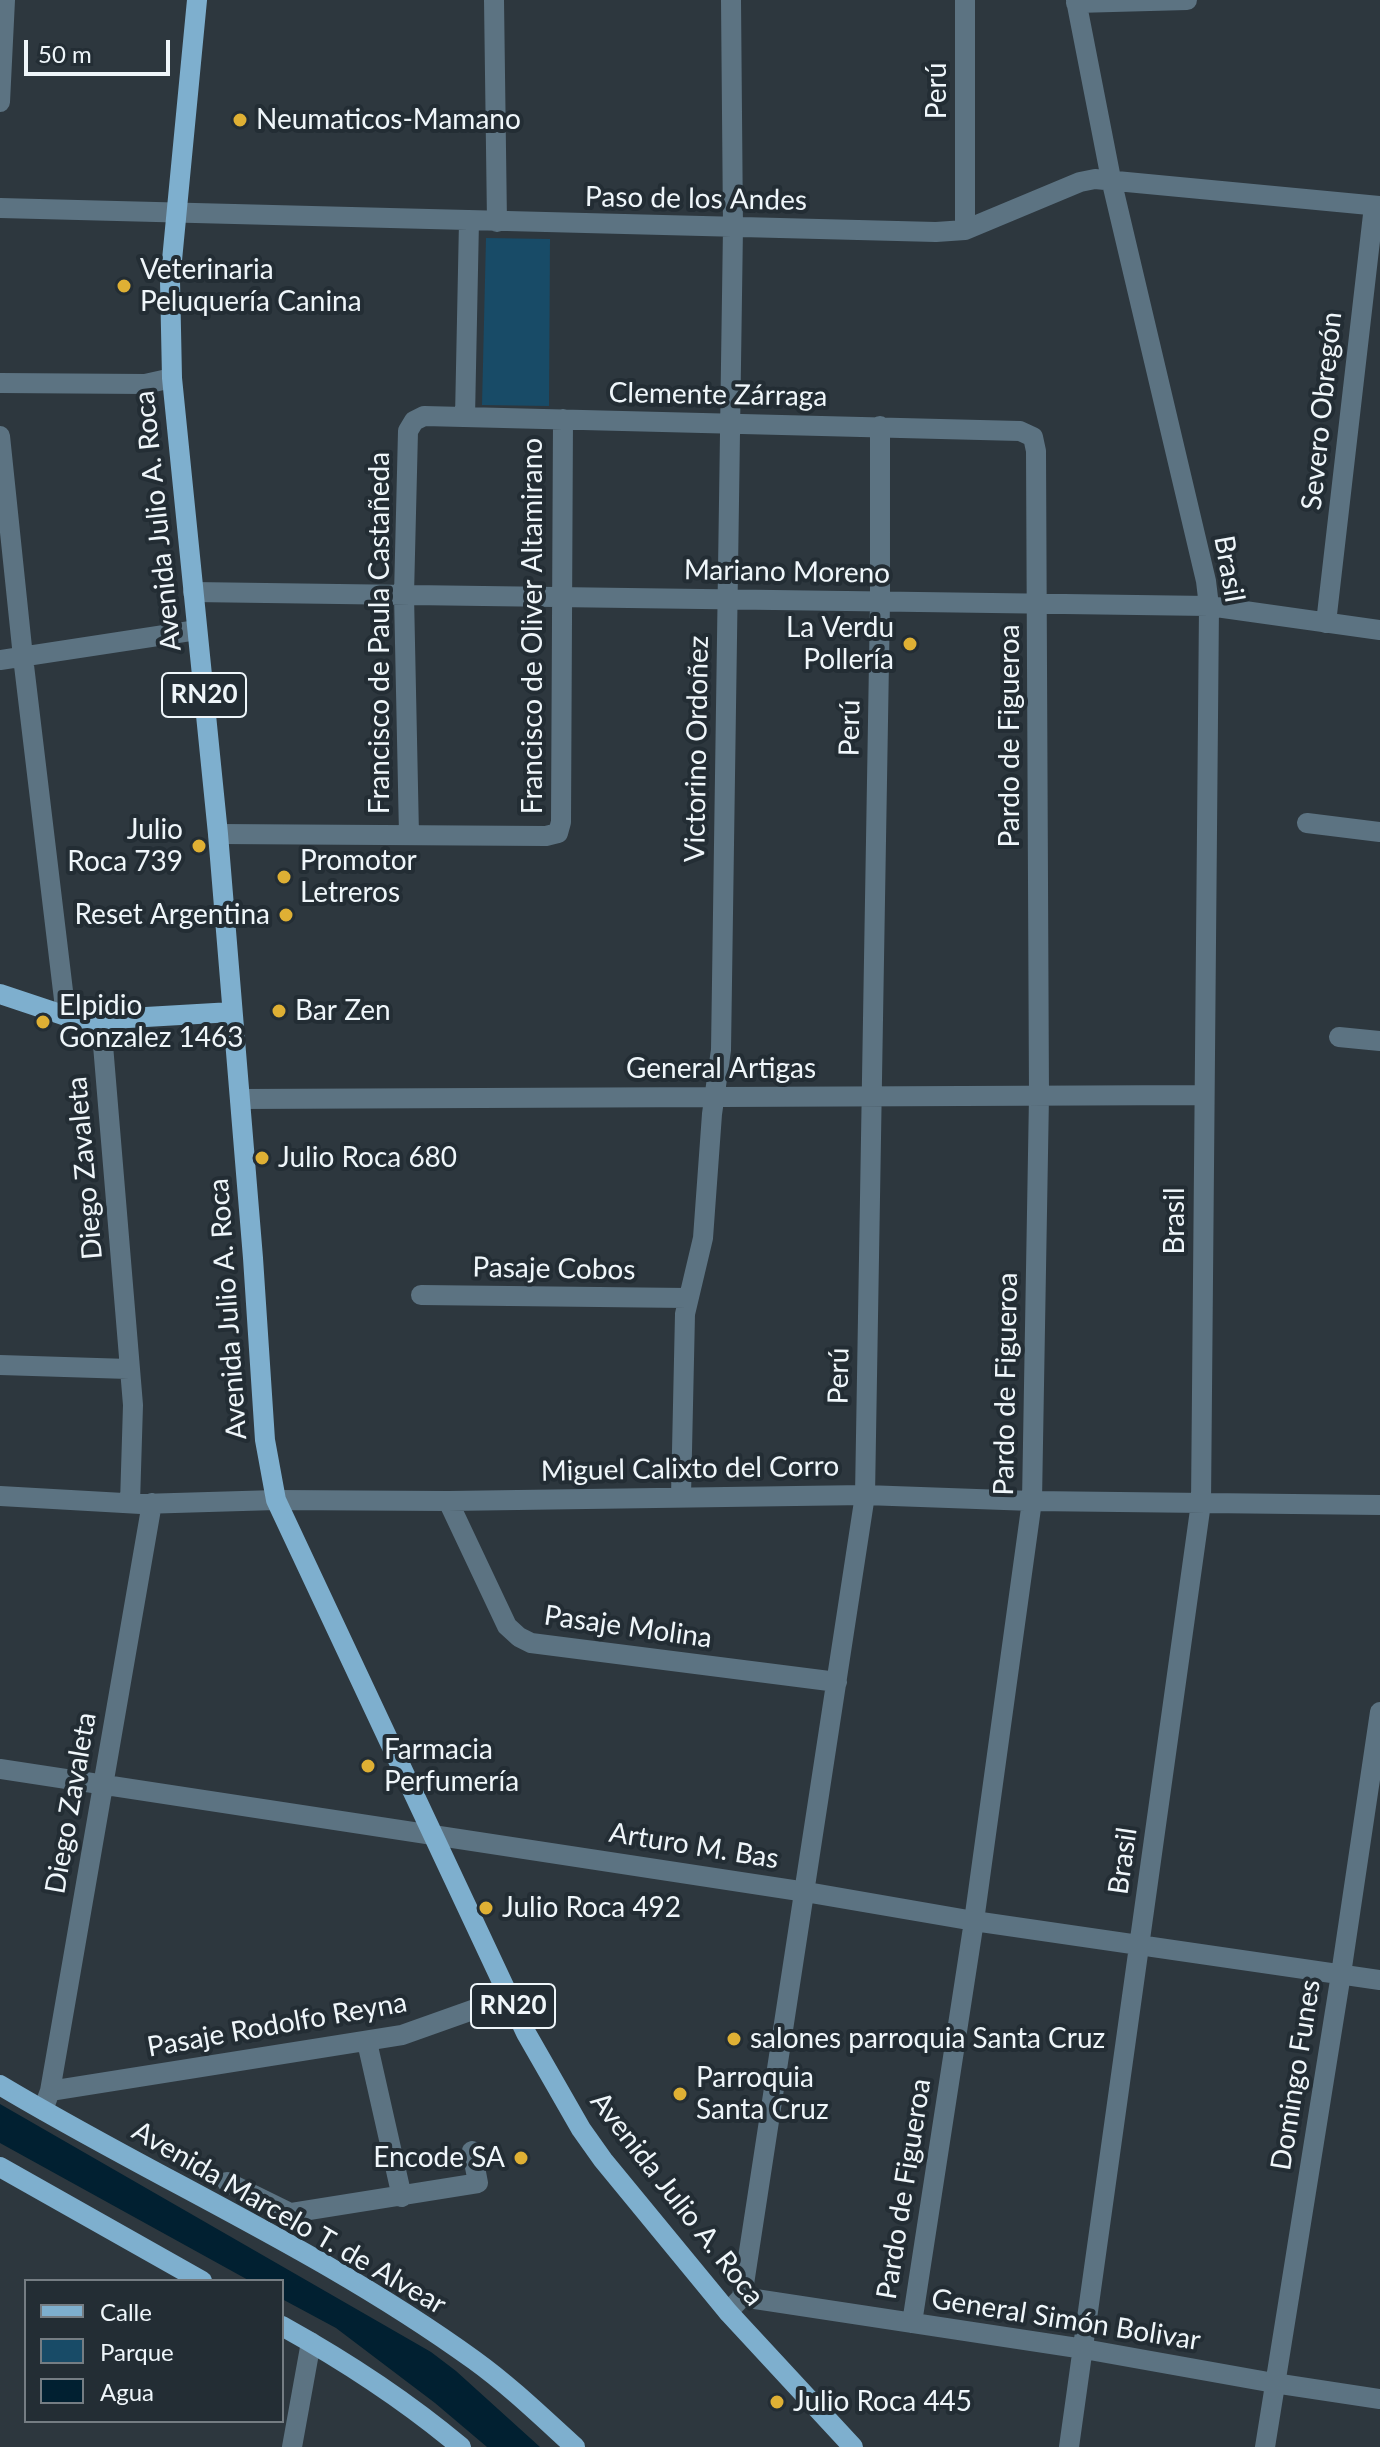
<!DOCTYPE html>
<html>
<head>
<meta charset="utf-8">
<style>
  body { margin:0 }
  #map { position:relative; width:1380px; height:2447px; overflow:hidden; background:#2d373e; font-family:Lato,sans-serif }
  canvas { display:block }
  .legend { position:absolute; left:24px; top:2279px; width:260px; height:144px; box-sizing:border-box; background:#232d34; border:2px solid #757d83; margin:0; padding:10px 14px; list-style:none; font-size:24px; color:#eff6fa }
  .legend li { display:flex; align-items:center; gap:16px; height:40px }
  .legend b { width:40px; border:2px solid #757d83 }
  .scale { position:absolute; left:24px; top:40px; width:146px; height:36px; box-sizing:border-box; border:4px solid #eff6fa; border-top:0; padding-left:10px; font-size:24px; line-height:28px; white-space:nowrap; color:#eff6fa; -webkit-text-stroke:6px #232d34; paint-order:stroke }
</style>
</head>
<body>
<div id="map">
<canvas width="1380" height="2447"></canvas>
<ul class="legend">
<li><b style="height:10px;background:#7eafce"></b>Calle</li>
<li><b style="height:22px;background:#184b67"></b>Parque</li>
<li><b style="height:22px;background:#012031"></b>Agua</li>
</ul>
<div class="scale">50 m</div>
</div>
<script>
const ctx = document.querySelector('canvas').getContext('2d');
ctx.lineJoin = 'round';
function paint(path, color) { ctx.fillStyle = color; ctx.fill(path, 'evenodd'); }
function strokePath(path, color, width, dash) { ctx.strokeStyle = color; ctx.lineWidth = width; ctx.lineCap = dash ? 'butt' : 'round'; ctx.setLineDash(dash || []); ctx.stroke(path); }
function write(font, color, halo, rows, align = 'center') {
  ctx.font = font + ' Lato,sans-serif'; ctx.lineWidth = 8; ctx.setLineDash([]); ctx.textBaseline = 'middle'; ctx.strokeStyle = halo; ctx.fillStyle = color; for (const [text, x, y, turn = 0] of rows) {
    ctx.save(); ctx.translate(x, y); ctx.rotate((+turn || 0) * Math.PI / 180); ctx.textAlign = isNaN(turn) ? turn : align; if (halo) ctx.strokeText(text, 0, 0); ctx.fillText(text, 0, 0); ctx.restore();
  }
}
paint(new Path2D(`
  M486 238 550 239 549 406 482 405Z`), '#184b67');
paint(new Path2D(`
  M0 2104 431 2352 456 2371 540 2447H487L435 2403 336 2328 282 2299V2281H250L0 2143Z`), '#012031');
strokePath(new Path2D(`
  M494 0 497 222
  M965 0V230
  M1076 3 1187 0
  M0 102 5 0
  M0 208 936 232 965 230 1080 182 1095 179 1380 206
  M0 383 145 384 172 378
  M465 417 469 221
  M0 436 23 657 66 1016
  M193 592 1209 606 1380 630
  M1326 623 1374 206
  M0 660 197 630
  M1307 823 1380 832
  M218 834 546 836 558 833 561 822 563 419
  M409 835 404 595 408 431 414 421 424 416 1020 431 1033 437 1036 451 1039 1096 1032 1501 974 1921 912 2323
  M101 1021 133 1405 130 1503
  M1339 1037 1380 1041
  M240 1099 1203 1095
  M421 1295 687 1298
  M0 1365 129 1369
  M0 1496 141 1504 276 1500 448 1501 865 1495 1032 1501 1380 1505
  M681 1496 685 1314 703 1238 712 1114 721 1050 733 227 731 0
  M448 1501 507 1626 519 1637 531 1643 837 1682
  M0 1769 806 1892 974 1921 1380 1980
  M367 2042 402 2197
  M50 2091 402 2035 509 1997
  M43 2110 50 2091 152 1503
  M227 2182 290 2213 478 2183 472 2151
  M742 2297 1084 2349 1274 2383 1380 2399
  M728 2312 742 2297 865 1495 880 602V426
  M292 2447 311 2342
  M1069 2447 1201 1503 1209 606 1206 581 1111 179 1076 0
  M1265 2447 1341 1974 1380 1712`), '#5c7382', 20);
strokePath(new Path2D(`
  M197 0 170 281 172 378 218 834 253 1258 265 1440 276 1500 526 2033 581 2129 603 2160 728 2312 853 2447
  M0 994 66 1016 94 1020 232 1012
  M0 2085C157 2179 325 2252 474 2360 510 2386 542 2417 575 2447
  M0 2167 202 2281
  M282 2326C345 2361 405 2400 461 2447`), '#7eafce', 20);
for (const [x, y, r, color] of [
  [240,120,8,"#dfb034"],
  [124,286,8,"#dfb034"],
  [910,644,8,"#dfb034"],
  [199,846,8,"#dfb034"],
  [284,877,8,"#dfb034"],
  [286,915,8,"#dfb034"],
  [279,1011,8,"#dfb034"],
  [43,1022,8,"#dfb034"],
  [262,1158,8,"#dfb034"],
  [368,1766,8,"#dfb034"],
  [486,1908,8,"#dfb034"],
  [734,2039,8,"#dfb034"],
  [680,2094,8,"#dfb034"],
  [521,2158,8,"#dfb034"],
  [777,2402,8,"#dfb034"]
]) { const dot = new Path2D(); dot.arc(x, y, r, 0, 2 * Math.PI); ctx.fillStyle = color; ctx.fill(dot); strokePath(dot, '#232d34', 3); }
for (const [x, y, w] of [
  [204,695,84],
  [513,2006,84]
]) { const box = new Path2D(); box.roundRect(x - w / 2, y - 22, w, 44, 6); ctx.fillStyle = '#232d34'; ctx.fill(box); strokePath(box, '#eff6fa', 2); }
write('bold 26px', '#eff6fa', null, [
  ["RN20",204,695],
  ["RN20",513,2006]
]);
write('28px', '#eff6fa', '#232d34', [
  ["Perú",937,91,-90],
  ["Paso de los Andes",696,199,1],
  ["Clemente Zárraga",718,395,1],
  ["Severo Obregón",1322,411,-84],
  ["Avenida Julio A. Roca",158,521,-96],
  ["Brasil",1229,569,80],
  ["Mariano Moreno",787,572,1],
  ["Francisco de Oliver Altamirano",533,626,-90],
  ["Francisco de Paula Castañeda",380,633,-90],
  ["Perú",850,728,-89],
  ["Pardo de Figueroa",1010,736,-90],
  ["Victorino Ordoñez",697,749,-89],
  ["General Artigas",721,1069],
  ["Diego Zavaleta",85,1168,-95],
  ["Brasil",1175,1221,-90],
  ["Pasaje Cobos",554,1269,1],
  ["Avenida Julio A. Roca",228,1309,-94],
  ["Perú",839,1376,-89],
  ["Pardo de Figueroa",1006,1384,-89],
  ["Miguel Calixto del Corro",690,1469,-1],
  ["Pasaje Molina",628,1627,8],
  ["Diego Zavaleta",71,1803,-80],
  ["Arturo M. Bas",694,1846,9],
  ["Brasil",1123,1861,-82],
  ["Pasaje Rodolfo Reyna",277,2025,-10],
  ["Domingo Funes",1296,2075,-81],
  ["Pardo de Figueroa",904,2189,-81],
  ["Avenida Julio A. Roca",677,2199,52],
  ["Avenida Marcelo T. de Alvear",289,2218,30],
  ["General Simón Bolivar",1066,2320,9]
]);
write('28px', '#eff6fa', '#232d34', [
  ["Neumaticos-Mamano",256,120],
  ["Veterinaria",140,270],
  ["Peluquería Canina",140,302],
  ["La Verdu",894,628,"right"],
  ["Pollería",894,660,"right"],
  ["Julio",183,830,"right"],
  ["Roca 739",183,862,"right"],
  ["Promotor",300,861],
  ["Letreros",300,893],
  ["Reset Argentina",270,915,"right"],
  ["Elpidio",59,1006],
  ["Gonzalez 1463",59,1038],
  ["Bar Zen",295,1011],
  ["Julio Roca 680",278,1158],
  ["Farmacia",384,1750],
  ["Perfumería",384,1782],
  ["Julio Roca 492",502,1908],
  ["salones parroquia Santa Cruz",750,2039],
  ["Parroquia",696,2078],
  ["Santa Cruz",696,2110],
  ["Encode SA",505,2158,"right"],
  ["Julio Roca 445",793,2402]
], 'left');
</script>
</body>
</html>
